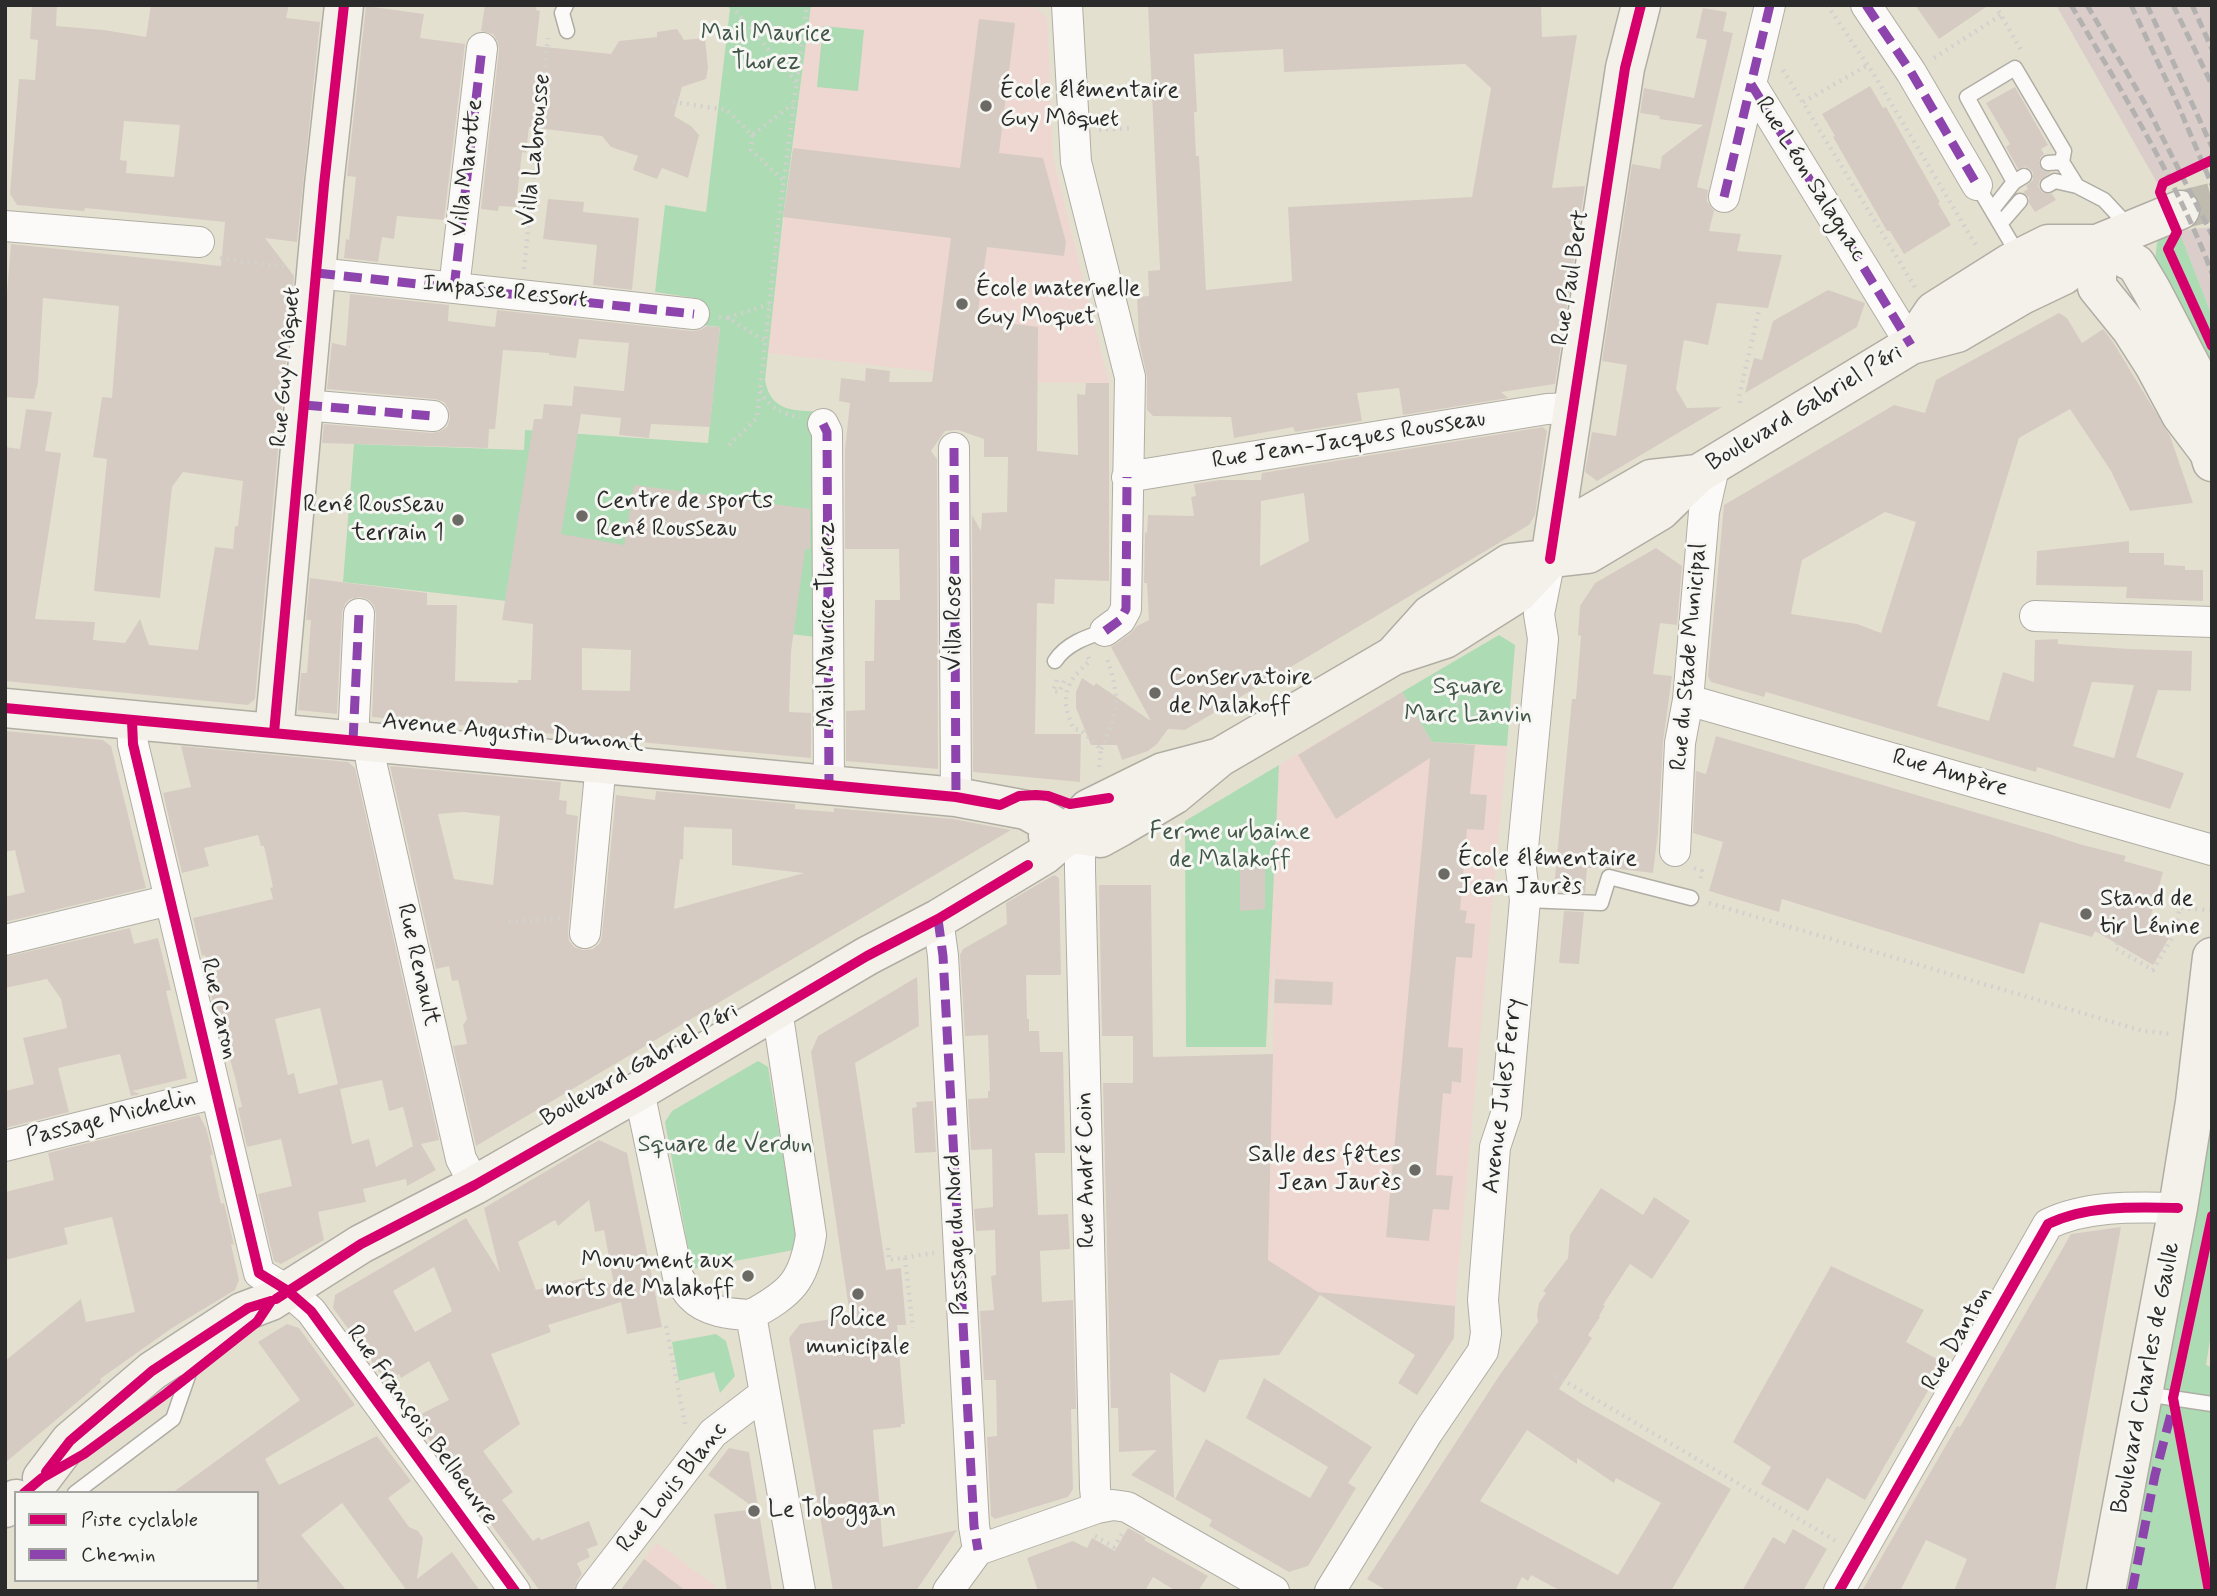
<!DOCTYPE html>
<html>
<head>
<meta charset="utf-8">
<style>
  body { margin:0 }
  #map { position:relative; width:2217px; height:1596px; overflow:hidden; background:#e4e0d0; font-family:Mynerve,sans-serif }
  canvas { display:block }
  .frame { position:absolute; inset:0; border:7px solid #2b2b2b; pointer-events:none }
  .legend { position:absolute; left:14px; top:1491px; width:245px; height:91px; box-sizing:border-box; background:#f6f6f2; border:2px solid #a5a5a2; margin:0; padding:9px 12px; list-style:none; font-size:21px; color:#2b2b2b }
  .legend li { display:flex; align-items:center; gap:14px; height:35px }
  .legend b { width:35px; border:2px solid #a5a5a2 }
</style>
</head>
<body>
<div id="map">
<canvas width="2217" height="1596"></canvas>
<div class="frame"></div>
<ul class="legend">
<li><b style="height:9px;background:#d6006c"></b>Piste cyclable</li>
<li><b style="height:9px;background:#8e44ad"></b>Chemin</li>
</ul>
</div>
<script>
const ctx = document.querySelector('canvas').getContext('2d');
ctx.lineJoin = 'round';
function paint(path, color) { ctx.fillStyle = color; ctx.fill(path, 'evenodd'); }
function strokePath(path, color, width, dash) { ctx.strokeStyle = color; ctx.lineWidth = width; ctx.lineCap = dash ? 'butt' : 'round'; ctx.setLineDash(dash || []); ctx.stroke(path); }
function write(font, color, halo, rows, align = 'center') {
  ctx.font = font + ' Mynerve,sans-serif'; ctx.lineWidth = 6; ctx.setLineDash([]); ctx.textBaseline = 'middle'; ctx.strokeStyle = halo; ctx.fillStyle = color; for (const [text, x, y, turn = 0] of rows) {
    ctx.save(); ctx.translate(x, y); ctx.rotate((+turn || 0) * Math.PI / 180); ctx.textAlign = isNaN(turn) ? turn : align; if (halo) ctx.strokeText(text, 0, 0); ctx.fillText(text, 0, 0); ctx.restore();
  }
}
paint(new Path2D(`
  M811 5H1034L1047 18 1053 158 1109 383 970 382 933 372 767 353Z
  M1402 692 1432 741 1507 746 1455 1306 1321 1295 1268 1260 1275 958 1266 1047 1279 765Z
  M657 1543 714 1585 715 1591H620Z`), '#eed7d0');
paint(new Path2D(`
  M2056 5H2212V166L2160 188Z
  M2212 227V316L2179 231Z`), '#dacdca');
paint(new Path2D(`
  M727 5H811L783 217 765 380C771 415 799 410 828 412L816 637 343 582 354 444 524 450 525 430 708 443 720 327 693 324 695 298 655 292 665 205 706 212 730 9Z
  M823 26 864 30 858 91 817 87Z
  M2179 231 2212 316V382L2155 260 2157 243 2162 235Z
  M1499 635 1515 645 1507 746 1432 742 1402 692Z
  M1279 765 1266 1047H1186L1185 821Z
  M758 1061 768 1067 799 1249 692 1269 665 1122 672 1111Z
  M2212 1097V1328L2206 1365 2212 1367V1591H2123Z
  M716 1334 726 1341 735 1376 720 1393 714 1372 679 1381 672 1342Z`), '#acdbb4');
paint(new Path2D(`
  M32 5H57L56 26 104 30 146 37 151 5H289L286 18 320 22 297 242 265 238 294 276 255 699 248 705 5 681V447L20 449 26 409 52 412 45 451 61 453 35 619 95 622 93 640 125 643 140 619 149 645 198 650 215 547 233 549 235 526H238L243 481 183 472 172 487 160 598 94 591 107 459 93 457 102 397 112 398 119 306 43 298 38 383 34 399 5 397 7 353H5V292H7L11 244 221 266 225 222 85 208 84 211 17 205 10 194 19 79 35 80 38 40 30 39ZM124 121 180 125 174 177 126 173 127 161 120 160Z
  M485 5H537L536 10 540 11 536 46 611 54 619 41 657 37V32L677 29 684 40 705 38 708 68 706 79 682 87 674 116 691 126 699 135 688 178 662 168 657 179 633 170 638 156 611 147 602 136 529 127 526 153 522 152 516 207 499 206 498 211 481 209 499 50 498 42 493 34 481 31Z
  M1148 5H1541L1542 37 1577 35 1552 188 1585 186 1555 384 1501 392 1508 398 1403 415 1399 388 1357 393 1362 421 1295 432 1293 427 1234 438 1231 417 1153 416 1147 410V377L1139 341 1137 297 1149 296 1148 271 1160 270ZM1283 49 1284 72 1465 64 1491 88 1472 197 1288 207 1292 281 1206 290 1199 156H1196L1194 112H1197L1194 54Z
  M1915 5H1989L1939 39Z
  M366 6 424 14 420 38 465 44 444 220 397 216 394 239 382 237 378 262 344 258 346 239 349 240 356 177 347 176Z
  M1703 8 1727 12 1723 31 1733 33 1697 187 1708 190 1707 201 1714 211 1709 231 1741 234 1737 251 1782 255 1768 308 1717 303 1708 345 1684 340 1676 389 1687 408 1722 407 1597 481 1585 472 1592 432 1616 436 1627 365 1602 361 1632 164 1660 169 1662 156 1703 125 1659 119 1660 116 1640 113 1644 88 1694 98 1707 40 1696 38Z
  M979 19 1015 23 999 153 1043 158 1066 242 1064 256 987 247 977 319 1038 327 1037 451 1078 455 1077 394 1085 395 1086 383H1109V581L1055 579 1054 604 1037 603 1035 734H1081L1080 782 973 772 972 515 981 531 982 513 1007 512 1008 457H984V439L958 430 945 431 931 451 937 459 938 769 846 761V711L865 710V661H874L875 600H900L899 549H845V450L850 403 839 401 841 378 865 381 866 368 890 371 889 382H932L951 238 783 217 793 148 960 168Z
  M1870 86 1883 108 1886 107 1940 202 1938 203 1951 225 1904 254 1890 231H1887L1833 137 1835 136 1822 114Z
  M2015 87 2048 145 2041 149 2044 154 2040 158 2039 164 2043 171 2051 172 2040 180 2038 186 2043 193 2052 194 2056 200 2035 212 2029 203V197L2023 192 2028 189 2026 186 2033 180V172L2025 166 2018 169 2006 147 2010 144 1986 103Z
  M548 199 584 202 583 212 639 218 632 290 593 285 597 245 543 239Z
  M1828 290 1865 303 1857 327 1745 393 1754 358 1762 360 1773 321Z
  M350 294 449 305 448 321 495 327 497 310 692 331 700 330 707 326 720 327 710 427 651 424 649 438 619 435 621 418 581 414 561 534 624 545 634 485 810 509V549H805L791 652 789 712 811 713V758L372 717 376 614 374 605 369 600 360 597 350 599 345 604 342 612 337 714 298 710 301 673H307L311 620H306L310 578 427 593V605H457L455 681 518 683V680H531L533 624 502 620 534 419H542L544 404 572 406 574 386 624 391 629 343 579 339 576 358 549 355V353L503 350 495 429H489L488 448 322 443 324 424 432 433 441 431 447 427 450 418 448 408 444 402 435 399 327 389 332 343 346 346ZM582 648 631 650 630 691 582 690Z
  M2059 313 2067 318 2082 343 2103 329 2113 342 2170 436 2193 503 2130 511 2111 471 2070 409 2019 438 1937 706 1989 721 2003 672 2034 682 2035 640 2058 639V644L2129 649 2192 651 2191 691 2158 690 2136 757 2184 773 2170 809 2037 767 2036 772 1766 692 1764 697 1711 682 1708 676 1724 505 1894 405 1925 413 1936 380ZM1885 512 1916 522 1881 633 1857 624 1791 614 1802 560ZM2092 682 2134 685 2114 758 2073 746Z
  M1543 427 1547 431 1535 515 1529 525 1185 730 1168 729 1157 744 1148 751 1122 760 1117 745H1091L1076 708V692L1082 678 1094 686 1096 683 1151 721 1111 647 1130 634 1137 626 1149 620 1147 583H1144L1145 532 1147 533 1148 515 1194 516 1191 497 1196 496 1194 484 1219 480H1261L1262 473ZM1304 493 1309 541 1260 566 1261 501Z
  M2129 541V553H2164V565L2185 566V570H2203V601L2126 598 2127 587 2036 585 2037 551Z
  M1656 548 1682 566 1677 625 1660 623 1653 674 1672 676 1663 742 1658 833 1653 873 1611 868H1587L1585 893 1565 892 1566 889 1554 888 1572 699H1576L1581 636 1578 635 1580 606 1595 583Z
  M1402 692 1432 742 1475 745 1470 794 1487 795 1484 830 1467 829 1460 910 1467 911 1465 923 1475 924 1472 958 1456 957 1448 1047 1463 1048 1461 1083 1452 1081 1451 1094 1443 1093 1436 1175 1453 1176 1449 1210 1433 1209 1429 1241 1386 1237 1430 758 1336 819 1298 755Z
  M5 731 103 740 111 746 146 888 5 922V897L25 892 15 850 5 852Z
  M1716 736 2049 834 2079 844 2126 856 2124 861 2163 872 2148 926 2169 938 2153 965 2095 931 2092 937 2040 922 2024 974 1782 899 1779 912 1709 891 1723 842 1693 833 1696 771 1706 774Z
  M181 746 348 762 355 768 439 1140 421 1144 436 1170 407 1186 406 1179 363 1189 366 1202 318 1212 324 1240 281 1264 274 1261 258 1194 292 1186 281 1139 247 1147 238 1108 242 1107 235 1077 229 1056H226L211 995 214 994 205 955 202 956 193 918 273 899 270 888 273 887 264 846H261L258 835 204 848 209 866 182 873 163 793 191 787ZM320 1008 338 1084 299 1094 294 1073 288 1075 275 1019ZM382 1080 389 1111 403 1107 413 1146 376 1167 369 1139 352 1144 340 1089Z
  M390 766 561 782 559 800 567 801 566 814 578 816 568 932 569 941 574 947 583 950 593 949 600 943 602 935 616 795 655 800 656 791 795 804V809L834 812V808L953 819 1011 830 476 1146 453 1046 467 1044 463 1025 467 1019 458 980 452 981 449 966 436 969ZM463 812 500 816 493 885 454 879 438 814ZM684 827 732 829V865L804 873 674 909 680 859 683 860Z
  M1265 868V909L1240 911V869Z
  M1054 875 1059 878 1061 975H1026L1027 1019H1029V1031H1039L1040 1052H1063L1065 1153H1035L1038 1215 1068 1214 1070 1249 1040 1251 1042 1302 1073 1300 1076 1409H1071L1073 1489 1068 1497 995 1519 991 1516 987 1437 997 1436 996 1380H984L980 1311 994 1310 991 1276 996 1275 995 1230 976 1231 974 1209 993 1207 992 1149 971 1150 968 1099 988 1098V1091H990L988 1035 965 1036 960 955 963 949 1007 924 1006 903Z
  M1099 885H1151L1153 1057 1273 1054 1268 1260 1318 1292 1455 1306 1454 1338 1417 1395 1398 1383 1415 1355 1320 1295 1279 1355 1219 1360 1205 1393 1170 1372 1174 1498 1131 1475 1157 1450 1119 1452 1118 1408H1111L1103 1083H1133V1036H1102Z
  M1564 911 1584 912 1579 964 1559 963Z
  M130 928 134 944 158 938 171 990 166 991 187 1078 132 1091 140 1094 131 1096 120 1054 58 1068 69 1112 5 1128V1091L34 1084 23 1038 67 1028 61 999 47 979 5 988V957Z
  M917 977 919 1026 855 1063 886 1270 901 1268 906 1325H897L905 1424H901V1427L873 1430 883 1547 957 1530 916 1591H833L789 1338 800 1324 850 1316 811 1052 818 1036Z
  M1275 979 1333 982 1332 1005 1274 1003Z
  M933 1101 936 1152 915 1153 912 1108 917 1107 916 1102Z
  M199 1115 206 1128 213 1155H210L221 1204 224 1203 234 1245 231 1244 239 1280 235 1290 172 1328 100 1379 101 1382 5 1463V1361L81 1299 86 1322 135 1312 112 1217 64 1228 68 1244 5 1260V1192L54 1180 48 1153Z
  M599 1140 627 1153 662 1327 627 1334 621 1302 548 1325 551 1332 491 1354 520 1424 483 1451 513 1492 502 1500 533 1541 539 1537 541 1540 589 1521 598 1545 587 1549 590 1557 577 1563 582 1574 577 1581 574 1591H540L413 1418 449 1400 429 1361 401 1378 399 1374 386 1381 333 1308 335 1295 466 1218 500 1273 484 1208ZM589 1200 595 1232 604 1230 614 1285 588 1277 536 1290 518 1242 555 1220 558 1226ZM434 1267 452 1311 415 1332 393 1291Z
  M1601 1188 1643 1215 1654 1197 1690 1221 1652 1279 1630 1264 1603 1305 1605 1306 1599 1316 1600 1317 1588 1335 1592 1338 1559 1389 1584 1405 1731 1489 1671 1591H1561L1531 1575 1528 1581 1522 1577 1515 1591H1388L1367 1579 1501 1373 1538 1322 1537 1315 1539 1303 1546 1293 1543 1291 1568 1258 1570 1235ZM1527 1430 1577 1464V1458L1614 1483 1616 1478 1661 1503 1618 1575 1480 1501Z
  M2121 1227 2055 1591H1954L1967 1559 1926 1540 1900 1591H1862L1957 1426 1960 1427 2071 1234Z
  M1831 1266 1924 1310 1906 1342 1944 1363 1865 1500 1827 1478 1808 1511 1761 1484 1771 1467 1733 1442Z
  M287 1324 299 1328 355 1405 265 1459 279 1485 377 1436 411 1481 388 1498 409 1527 418 1531 423 1538 417 1579 452 1552 480 1591H402L405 1588 342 1503 301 1535 347 1591H257V1493H172L300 1400 258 1342Z
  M1264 1378 1372 1447 1348 1483 1356 1488 1308 1566 1289 1572 1209 1526 1212 1520 1175 1499 1206 1439 1310 1498 1328 1467 1246 1418Z
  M729 1448 749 1452 772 1591H727L714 1514 756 1509 708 1475Z
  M1128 1528 1146 1538 1144 1540 1208 1576 1198 1591H1176L1153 1577 1145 1591H1038L1027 1558 1073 1541 1087 1548 1092 1538 1115 1551Z
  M1793 1529 1827 1549 1803 1591H1742L1773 1537 1785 1544Z
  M644 1559 686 1591H620Z`), '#d6cbc2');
strokePath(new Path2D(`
  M2180 210 2212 202`), '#bfbcaf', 38, [38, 19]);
const lane = new Path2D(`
  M566 5 562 13 567 31
  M2048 163 2062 162 2077 186 2104 200 2131 229
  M2014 182 1967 97 2015 68 2064 151 2062 162
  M1977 185 2019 256
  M2048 185 2055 181 2077 186
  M1992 210 2014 182 2024 176
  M2000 224 2020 201
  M1055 661C1066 644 1086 637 1105 631
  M1525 900 1601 903 1609 877 1691 898
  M2145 1394 2212 1404
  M75 1493 173 1419 188 1376`);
const street = new Path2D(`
  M1067 5 1076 162 1130 377 1126 609 1120 620 1105 631
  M1770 5 1751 84 1911 345
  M1866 5 1911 72 1977 185
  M1724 197 1751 84
  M5 226 199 242
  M317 273 694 314
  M454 288 482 48
  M304 405 433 416
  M823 424 827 432 829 785
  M954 448 956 797
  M1127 477 1547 409 1572 408
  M2035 616 2212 622
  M1688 700 2212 850
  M132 721 133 744 259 1273 288 1291 311 1311 515 1591
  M353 741 359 614
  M368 742 372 766 461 1159 475 1185
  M1069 834 1080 856V870L1095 1488 1097 1508
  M1675 851 1680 743 1688 700 1704 512 1715 463
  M938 919 943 956 974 1526 978 1550
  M585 933 601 763
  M5 940 170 900
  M639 1091 678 1277C682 1283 686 1291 691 1296 706 1312 730 1314 751 1315
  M5 1146 216 1093
  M751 1315C791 1293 804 1281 811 1235L777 1010
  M751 1315 800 1591
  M591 1591 713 1433 764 1394
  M948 1591 978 1550 1097 1508 1113 1505 1127 1507 1274 1591
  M1330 1591 1428 1432 1483 1351 1486 1333 1483 1300 1495 1147 1506 1114 1525 900 1521 869 1543 639 1539 614 1550 559
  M1839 1591 2048 1224C2087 1205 2135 1207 2178 1208`);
const secondary = new Path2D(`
  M2097 244V287L2131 329 2154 365 2181 415 2209 452
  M1911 345 1934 311 2010 263 2048 244H2097L2136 264 2152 291 2197 377 2210 410 2209 452 2212 462
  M1551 553 1625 68 1641 5
  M1394 655 1430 615 1510 563 1588 554 1660 511 1698 474 1911 345 1957 333 2022 295 2064 275 2097 244 2180 210
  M5 708 956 797 1026 810 1069 834
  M274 733 324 185 344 5
  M1048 836 1069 834 1100 838 1120 827 1174 795 1220 757 1393 656 1445 639 1518 593 1550 559 1571 525 1651 479 1698 474
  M42 1478 70 1441 152 1371 242 1312 271 1301 361 1244 475 1185 639 1091 867 956 938 919 1044 855 1069 834 1088 809 1163 772 1220 757
  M5 1508 16 1499
  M2106 1591 2178 1208 2195 1102 2212 957`);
strokePath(lane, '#b0aea4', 17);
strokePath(street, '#b0aea4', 32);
strokePath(secondary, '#b0aea4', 41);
strokePath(new Path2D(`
  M734 5V9L796 82
  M1827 5 1873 73 1977 247
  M1995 5 2021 50
  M1934 58 2001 15
  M1783 70 1915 287
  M673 102 727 110 752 135 793 104
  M1803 102 1868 65
  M1099 130 1132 128
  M752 135 751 150 784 181
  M220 258 284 267
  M524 269 548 38
  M719 317 728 318 765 341
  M728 318 769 304
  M760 391C771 409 780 413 800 417
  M1740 403 1739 397 1759 310
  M729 445 757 418 779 216 807 5
  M1088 657 1090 661C1065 682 1059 699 1074 729L1081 730 1101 749 1099 768
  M1437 674C1458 712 1468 716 1510 717
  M1057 680 1053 691 1059 692 1065 679
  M1101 749C1120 712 1120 694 1106 656
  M1694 868 1702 871 1700 881
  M1709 903 2143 1031 2172 1034
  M2100 918 2105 920 2110 914 2128 923 2115 948 2153 970 2172 938 2180 908 2212 910
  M509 922 560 918
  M888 1248 889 1260 934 1253
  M905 1258 913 1328
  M666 1326 685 1424
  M1556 1376 1836 1541
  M1095 1536 1114 1547 1122 1534
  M1546 1591 1547 1590`), '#d2d1cd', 4.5, [2, 5]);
strokePath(lane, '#fbfaf8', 14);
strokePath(street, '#fbfaf8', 30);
strokePath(secondary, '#f4f1ea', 38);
strokePath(new Path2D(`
  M2071 5C2122 92 2176 179 2212 273
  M2087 5 2146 105 2212 235
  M2131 5 2178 105 2212 185
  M2147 5 2212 147
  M2173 5 2212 85
  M2192 5 2212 49`), '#b3b2b0', 5, [10, 5]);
strokePath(new Path2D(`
  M1770 5 1751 84 1911 345
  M1866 5 1911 72 1977 185
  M1724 197 1751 84
  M317 273 694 314
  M454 288 482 48
  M304 405 433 416
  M823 424 827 432 829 785
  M954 448 956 797
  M1105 631 1120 620 1126 609 1127 477
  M353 741 359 614
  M938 919 943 956 974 1526 978 1550
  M2132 1591 2155 1475 2172 1410`), '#8e44ad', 9, [18, 9]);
strokePath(new Path2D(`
  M2212 160 2163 183 2160 192 2177 232 2168 249 2212 346
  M1550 559 1625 68 1641 5
  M5 708 829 785 956 797 1000 805 1019 796 1036 795 1048 796 1070 804 1109 798
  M132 721 133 744 259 1273 288 1291 311 1311 515 1591
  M274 733 324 185 344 5
  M276 1299 361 1244 475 1185 639 1091 867 956 938 919 1028 865
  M46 1472 70 1441 152 1371 248 1308 271 1301
  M24 1493 42 1478 84 1454 167 1393 257 1322 271 1301
  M1839 1591 2048 1224C2087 1205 2135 1207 2178 1208
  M2209 1591 2173 1398 2212 1216`), '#d6006c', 10);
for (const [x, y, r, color] of [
  [986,106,7,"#6c6a65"],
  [962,304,7,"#6c6a65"],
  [582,516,7,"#6c6a65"],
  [458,520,7,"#6c6a65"],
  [1155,693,7,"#6c6a65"],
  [1444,874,7,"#6c6a65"],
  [2086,914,7,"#6c6a65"],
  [1415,1170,7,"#6c6a65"],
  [748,1276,7,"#6c6a65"],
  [858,1294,7,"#6c6a65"],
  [754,1511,7,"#6c6a65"]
]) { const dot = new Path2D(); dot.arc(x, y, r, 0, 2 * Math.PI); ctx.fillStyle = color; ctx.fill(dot); strokePath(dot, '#f6f6f2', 2.5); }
write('24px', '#405648', '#f6f6f2', [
  ["Mail Maurice",766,35],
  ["Thorez",766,63],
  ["Square",1468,688],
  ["Marc Lanvin",1468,716],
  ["Ferme urbaine",1230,833],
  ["de Malakoff",1230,861],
  ["Square de Verdun",725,1146]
]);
write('24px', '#2b2b2b', '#f6f6f2', [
  ["École élémentaire",1000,92],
  ["Guy Môquet",1000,120],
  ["École maternelle",976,290],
  ["Guy Moquet",976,318],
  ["Centre de sports",596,502],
  ["René Rousseau",596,530],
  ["René Rousseau",444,506,"right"],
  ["terrain 1",444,534,"right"],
  ["Conservatoire",1169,679],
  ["de Malakoff",1169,707],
  ["École élémentaire",1458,860],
  ["Jean Jaurès",1458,888],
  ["Stand de",2100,900],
  ["tir Lénine",2100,928],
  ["Salle des fêtes",1401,1156,"right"],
  ["Jean Jaurès",1401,1184,"right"],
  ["Monument aux",734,1262,"right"],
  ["morts de Malakoff",734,1290,"right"],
  ["Police",858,1320,"center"],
  ["municipale",858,1348,"center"],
  ["Le Toboggan",768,1511]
], 'left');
write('24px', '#2b2b2b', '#f6f6f2', [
  ["Villa Labrousse",536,150,-84],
  ["Villa Marotte",468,168,-83],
  ["Rue Léon Salagnac",1810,180,58],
  ["Rue Paul Bert",1572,278,-81],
  ["Impasse Ressort",505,293,6],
  ["Rue Guy Môquet",287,367,-85],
  ["Boulevard Gabriel Péri",1805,409,-31],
  ["Rue Jean-Jacques Rousseau",1349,441,-9],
  ["Villa Rose",955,623,-90],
  ["Mail Maurice Thorez",828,625,-90],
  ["Rue du Stade Municipal",1690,657,-85],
  ["Avenue Augustin Dumont",513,734,5],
  ["Rue Ampère",1950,774,16],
  ["Rue Renault",417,965,77],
  ["Rue Caron",218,1009,77],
  ["Boulevard Gabriel Péri",640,1066,-30],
  ["Avenue Jules Ferry",1504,1096,-83],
  ["Passage Michelin",111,1119,-14],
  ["Rue André Coin",1087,1170,-91],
  ["Passage du Nord",958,1235,-93],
  ["Rue Danton",1958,1339,-60],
  ["Boulevard Charles de Gaulle",2147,1378,-79],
  ["Rue François Belloeuvre",421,1426,54],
  ["Rue Louis Blanc",673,1488,-51]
]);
</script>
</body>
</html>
